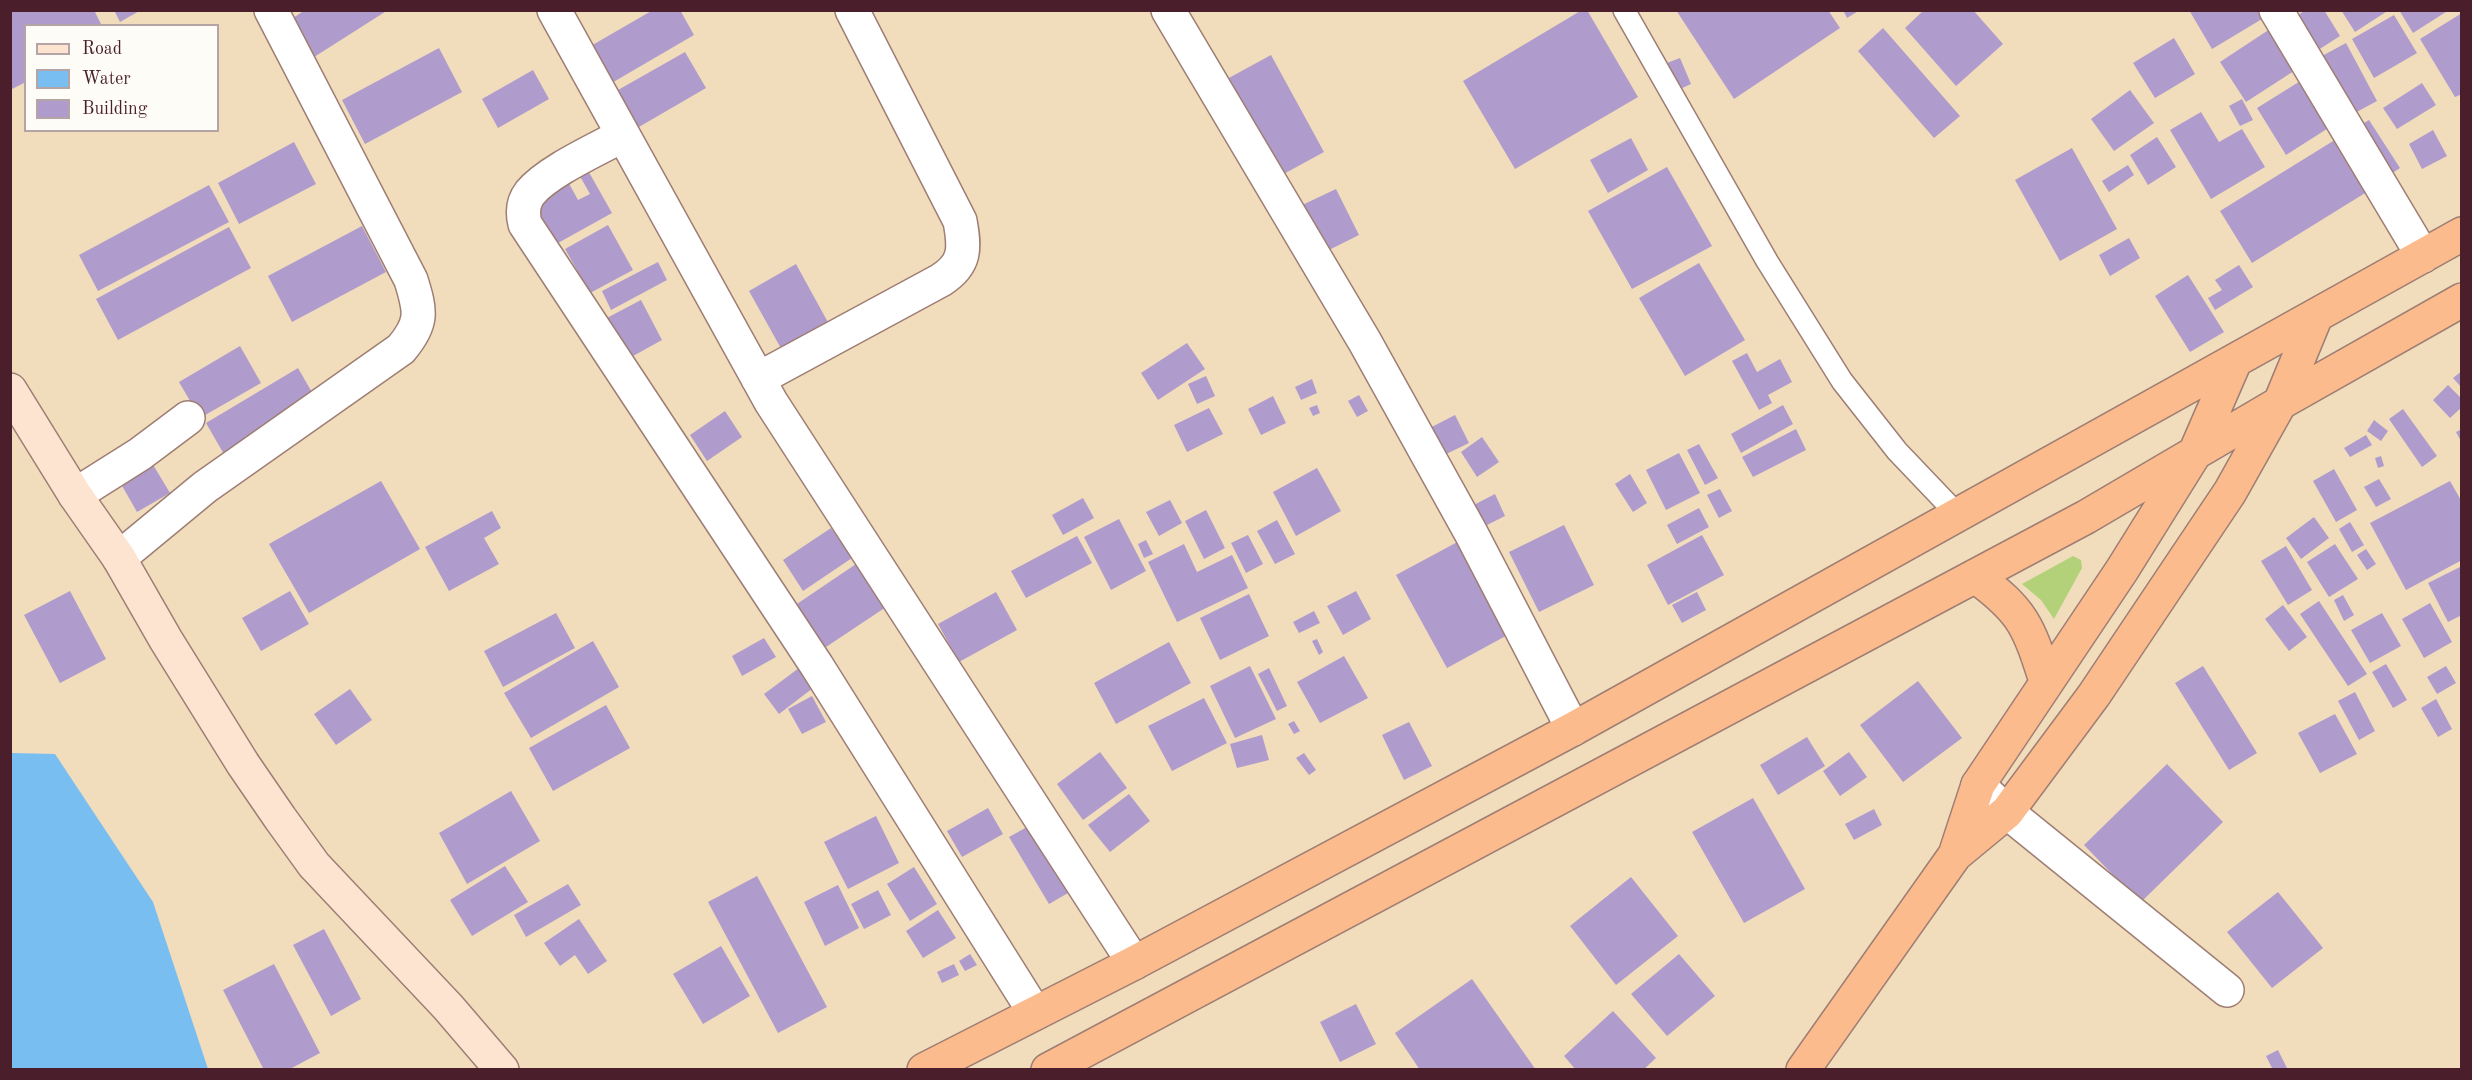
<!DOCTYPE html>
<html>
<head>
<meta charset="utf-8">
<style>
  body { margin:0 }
  #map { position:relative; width:2472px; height:1080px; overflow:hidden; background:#f1dcbc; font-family:"Old Standard TT",serif }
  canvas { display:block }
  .frame { position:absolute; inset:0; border:12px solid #4a1f2b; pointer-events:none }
  .legend { position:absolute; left:24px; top:24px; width:195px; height:108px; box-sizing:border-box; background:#fdfcf7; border:2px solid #b5a4a5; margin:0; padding:8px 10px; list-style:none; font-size:18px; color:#4a1f2b }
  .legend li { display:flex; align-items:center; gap:12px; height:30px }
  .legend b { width:30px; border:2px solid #b5a4a5 }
</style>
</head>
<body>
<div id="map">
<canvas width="2472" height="1080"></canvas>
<div class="frame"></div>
<ul class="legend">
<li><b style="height:8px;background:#fde4d1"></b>Road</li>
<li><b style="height:16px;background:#79bef0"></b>Water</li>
<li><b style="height:16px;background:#af9ccc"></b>Building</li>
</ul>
</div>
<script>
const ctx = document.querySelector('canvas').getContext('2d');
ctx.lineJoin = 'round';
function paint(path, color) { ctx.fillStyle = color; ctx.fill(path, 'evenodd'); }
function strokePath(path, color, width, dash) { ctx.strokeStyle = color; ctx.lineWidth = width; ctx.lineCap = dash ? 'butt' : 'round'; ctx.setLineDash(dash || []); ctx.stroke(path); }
paint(new Path2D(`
  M2073 556 2081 560 2082 568 2054 619 2041 600 2022 584Z`), '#b3d178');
paint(new Path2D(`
  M11 753 55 754 153 902 208 1069H11Z`), '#79bef0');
paint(new Path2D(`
  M10 10H94L102 26H26V82L10 90Z
  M114 10H141L120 22Z
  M305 10H388L311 59 287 22Z
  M653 10H680L694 35 610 84 589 47Z
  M1582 10H1587L1638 97 1515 169 1463 81Z
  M1676 10H1828L1840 28 1734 99Z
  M1843 10H1860L1847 18Z
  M1924 10H1973L2003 44 1956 86 1905 28Z
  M2189 10H2257L2262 19 2212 49Z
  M2306 10H2324L2340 36 2315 52 2293 18Z
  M2341 10H2389L2355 32Z
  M2399 10H2449L2413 33Z
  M2462 13V94L2455 97 2420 39Z
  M2394 15 2417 53 2374 78 2352 39Z
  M1883 28 1960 116 1934 138 1858 51Z
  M2270 29 2297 69 2246 102 2220 62Z
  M2174 38 2195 74 2155 98 2133 63Z
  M2346 43 2377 101 2353 114 2322 56Z
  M439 48 462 92 365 144 342 100Z
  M685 52 706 88 632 131 611 94Z
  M1271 55 1324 152 1280 176 1227 79Z
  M1680 58 1691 84 1678 90 1667 63Z
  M533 70 549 99 498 128 482 99Z
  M2302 80 2330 127 2286 155 2257 108Z
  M2422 83 2436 105 2397 129 2383 108Z
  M2130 90 2154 123 2114 151 2091 119Z
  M2242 99 2253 120 2240 126 2229 106Z
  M2201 112 2219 142 2242 129 2265 167 2211 199 2170 130Z
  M2369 120 2400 168 2388 176 2356 128Z
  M2433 130 2447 156 2422 169 2409 144Z
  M2157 137 2176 167 2148 185 2130 155Z
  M1631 138 1648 170 1608 193 1590 160Z
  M2338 138 2370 190 2252 263 2220 211Z
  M294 142 316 184 239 224 218 183Z
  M2072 148 2117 229 2060 261 2015 180Z
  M2128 165 2134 175 2109 192 2102 181Z
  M586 167 612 213 549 248 527 199 566 178 578 200 590 194 577 171Z
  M1667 167 1712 246 1632 289 1588 211Z
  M209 185 229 222 98 291 79 255Z
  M1336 189 1359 235 1319 255 1296 208Z
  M608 225 633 270 590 293 565 249Z
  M362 226 386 272 292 322 268 276Z
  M229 227 251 268 118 340 96 299Z
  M2129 238 2140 258 2110 276 2099 255Z
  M658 262 667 280 611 310 602 291Z
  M1699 263 1745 340 1685 376 1639 298Z
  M796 264 830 326 783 352 749 291Z
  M2239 265 2253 287 2215 310 2208 298 2222 290 2215 280Z
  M2188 275 2224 332 2190 352 2155 296Z
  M641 300 662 340 624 361 603 320Z
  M1187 343 1205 369 1158 400 1141 373Z
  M240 346 261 383 200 418 179 382Z
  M1747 353 1757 372 1780 359 1792 382 1768 395 1772 403 1759 410 1732 361Z
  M298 368 317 401 225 456 206 423Z
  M2462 371V388L2453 378Z
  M1206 376 1215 396 1197 404 1188 384Z
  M1312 379 1317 393 1301 400 1295 387Z
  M2448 385 2462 399V407L2450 418 2433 400Z
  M1359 395 1368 411 1357 417 1348 401Z
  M1273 396 1286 423 1261 435 1248 409Z
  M1317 405 1320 413 1313 416 1309 408Z
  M1783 405 1793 424 1741 453 1731 434Z
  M1209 408 1223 434 1187 452 1174 425Z
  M2403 409 2437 456 2422 467 2389 419Z
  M725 411 742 437 707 461 690 435Z
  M1455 415 1469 443 1438 458 1424 431Z
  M2374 420 2388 431 2381 441 2367 431Z
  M1796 429 1806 450 1753 477 1742 457Z
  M2462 429V443L2456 432Z
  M2366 435 2372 445 2350 457 2344 448Z
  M1482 437 1499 462 1477 477 1461 452Z
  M1699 444 1718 478 1705 485 1687 450Z
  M1679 453 1700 493 1666 510 1646 470Z
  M2381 456 2384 466 2378 468 2375 458Z
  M149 458 170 493 137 512 117 477Z
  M1317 468 1341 511 1296 536 1273 492Z
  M2334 469 2357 510 2336 522 2313 481Z
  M1630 474 1647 503 1633 512 1615 484Z
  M2379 479 2391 499 2376 507 2364 487Z
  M381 481 420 549 309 613 269 544Z
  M2450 481 2462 502V560L2406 590 2370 523Z
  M1720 489 1732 511 1719 518 1707 495Z
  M1495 494 1505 516 1477 530 1466 509Z
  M1083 498 1094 518 1063 535 1052 515Z
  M1170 500 1182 523 1159 536 1146 512Z
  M1699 508 1709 527 1677 544 1667 525Z
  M1206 510 1225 548 1204 559 1185 521Z
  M492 511 501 528 484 538 499 564 449 591 425 547Z
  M2314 517 2329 538 2301 559 2286 538Z
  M1119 519 1146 571 1111 590 1084 537Z
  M1277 520 1295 554 1275 564 1257 531Z
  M2350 522 2364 545 2352 552 2339 529Z
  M1564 525 1594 585 1539 612 1509 552Z
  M831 528 852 558 803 591 783 560Z
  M1248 535 1263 564 1246 573 1231 543Z
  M1702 535 1724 575 1668 605 1647 565Z
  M1077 536 1092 563 1026 598 1011 571Z
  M1463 539 1513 632 1447 668 1396 575Z
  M1146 540 1153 554 1144 558 1138 544Z
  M1184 544 1197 572 1232 555 1248 588 1177 622 1148 562Z
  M2335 544 2358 579 2329 597 2307 562Z
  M2286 546 2312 590 2288 605 2261 561Z
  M2366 549 2376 564 2367 570 2357 555Z
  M856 564 886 607 817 653 788 610Z
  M2462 566V615L2448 622 2428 583Z
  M70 591 106 659 60 683 24 615Z
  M290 591 309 624 261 651 242 618Z
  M1356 591 1371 619 1343 635 1327 606Z
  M996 592 1017 630 959 662 938 624Z
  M1697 592 1706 610 1682 623 1672 605Z
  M1249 594 1269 636 1220 660 1200 618Z
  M2343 595 2354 615 2344 621 2334 600Z
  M2319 601 2367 674 2348 686 2300 614Z
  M2430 603 2452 642 2424 658 2402 619Z
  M2283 605 2307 637 2289 651 2265 619Z
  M1314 611 1320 623 1299 633 1293 622Z
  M556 613 575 648 503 687 484 651Z
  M2382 613 2401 646 2370 663 2351 630Z
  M764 638 776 657 742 676 732 656Z
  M1317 639 1323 652 1319 655 1312 641Z
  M593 641 619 687 531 738 504 693Z
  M1169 642 1191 683 1116 724 1094 683Z
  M1344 656 1368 698 1320 723 1297 682Z
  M2386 664 2407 700 2393 708 2372 672Z
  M1250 666 1276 719 1235 738 1210 686Z
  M2203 666 2257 753 2229 770 2175 683Z
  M2446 666 2456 683 2437 694 2427 677Z
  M799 668 813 688 779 714 764 694Z
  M1269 668 1287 706 1277 711 1258 674Z
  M1918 681 1962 738 1903 782 1860 725Z
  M350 689 372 720 336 745 314 714Z
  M2355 692 2375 731 2359 740 2338 701Z
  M812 696 826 722 802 734 788 709Z
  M1204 698 1227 743 1172 771 1148 726Z
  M2436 699 2452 729 2438 737 2421 708Z
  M606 705 630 748 553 791 529 748Z
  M2335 714 2357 754 2320 773 2298 733Z
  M1294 721 1300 731 1294 734 1288 724Z
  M1409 722 1432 766 1404 780 1382 735Z
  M1262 735 1269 760 1237 768 1230 744Z
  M1807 737 1825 766 1778 795 1760 765Z
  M1100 752 1127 788 1083 820 1057 784Z
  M1849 752 1867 777 1840 796 1823 771Z
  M1304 753 1316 770 1309 775 1296 758Z
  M2167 764 2223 822 2140 903 2084 845Z
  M511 791 540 841 467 884 439 833Z
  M1129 794 1150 821 1110 852 1088 825Z
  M1753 798 1805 889 1744 923 1692 832Z
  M988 808 1003 834 962 857 947 831Z
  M1874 809 1882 825 1854 840 1845 824Z
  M876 816 899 863 848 889 824 842Z
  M1036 822 1075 889 1049 904 1009 837Z
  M505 866 528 902 472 936 450 900Z
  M914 867 937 904 910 921 887 884Z
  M757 876 827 1007 778 1033 708 902Z
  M1631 877 1678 936 1616 985 1570 926Z
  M568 884 581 905 526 937 514 915Z
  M838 885 859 928 825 946 804 902Z
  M878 890 891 915 864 929 851 904Z
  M2278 892 2323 948 2272 988 2227 932Z
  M938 910 956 938 923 958 906 931Z
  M579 919 607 961 588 974 575 955 560 966 544 943Z
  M324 929 361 999 331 1016 293 945Z
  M721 946 750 996 703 1024 673 974Z
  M970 954 977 965 965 971 959 961Z
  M1679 954 1715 996 1667 1036 1631 994Z
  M274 964 320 1053 288 1070H264L223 990Z
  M954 964 959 975 942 983 937 972Z
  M1472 979 1536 1070H1420L1395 1033Z
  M1356 1004 1376 1044 1340 1062 1320 1022Z
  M1613 1011 1656 1058 1643 1070H1576L1564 1056Z
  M2278 1050 2288 1070H2273L2266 1056Z`), '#af9ccc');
const service = new Path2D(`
  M1624 10 1767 261 1842 381 1897 451 1958 515`);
const minor = new Path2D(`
  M554 10 771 402 1134 963
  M1168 10 1365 342 1471 533 1573 729
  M2276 10 2423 256
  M623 135C598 149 548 171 530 193 523 202 522 212 525 224L817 666 1035 1013
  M758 379 941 280C966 264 965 248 960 221L852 10
  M75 495 140 454 188 418
  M119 558 205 487 401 349C423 323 421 312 411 280L271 10
  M1978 785 2007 812 2227 990`);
const secondary = new Path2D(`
  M10 390 75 495 119 558 166 640 243 764 280 818 314 865 448 1007 502 1070`);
const trunk = new Path2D(`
  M1975 576C2023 611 2028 625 2046 681
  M1955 855 1978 785 2122 570 2195 453 2235 361
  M924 1070 1134 963 1573 729 2462 234
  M1048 1070 2086 517 2280 403 2462 300
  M1803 1070 1955 855 2007 812 2094 695 2230 492 2280 403 2316 316`);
strokePath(service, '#9e7e74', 24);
strokePath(minor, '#9e7e74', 36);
strokePath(secondary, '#9e7e74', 36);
strokePath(trunk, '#9e7e74', 36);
strokePath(service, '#fff', 21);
strokePath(minor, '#fff', 33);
strokePath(secondary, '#fde4d1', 33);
strokePath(trunk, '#fbbb8d', 33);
</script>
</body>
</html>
